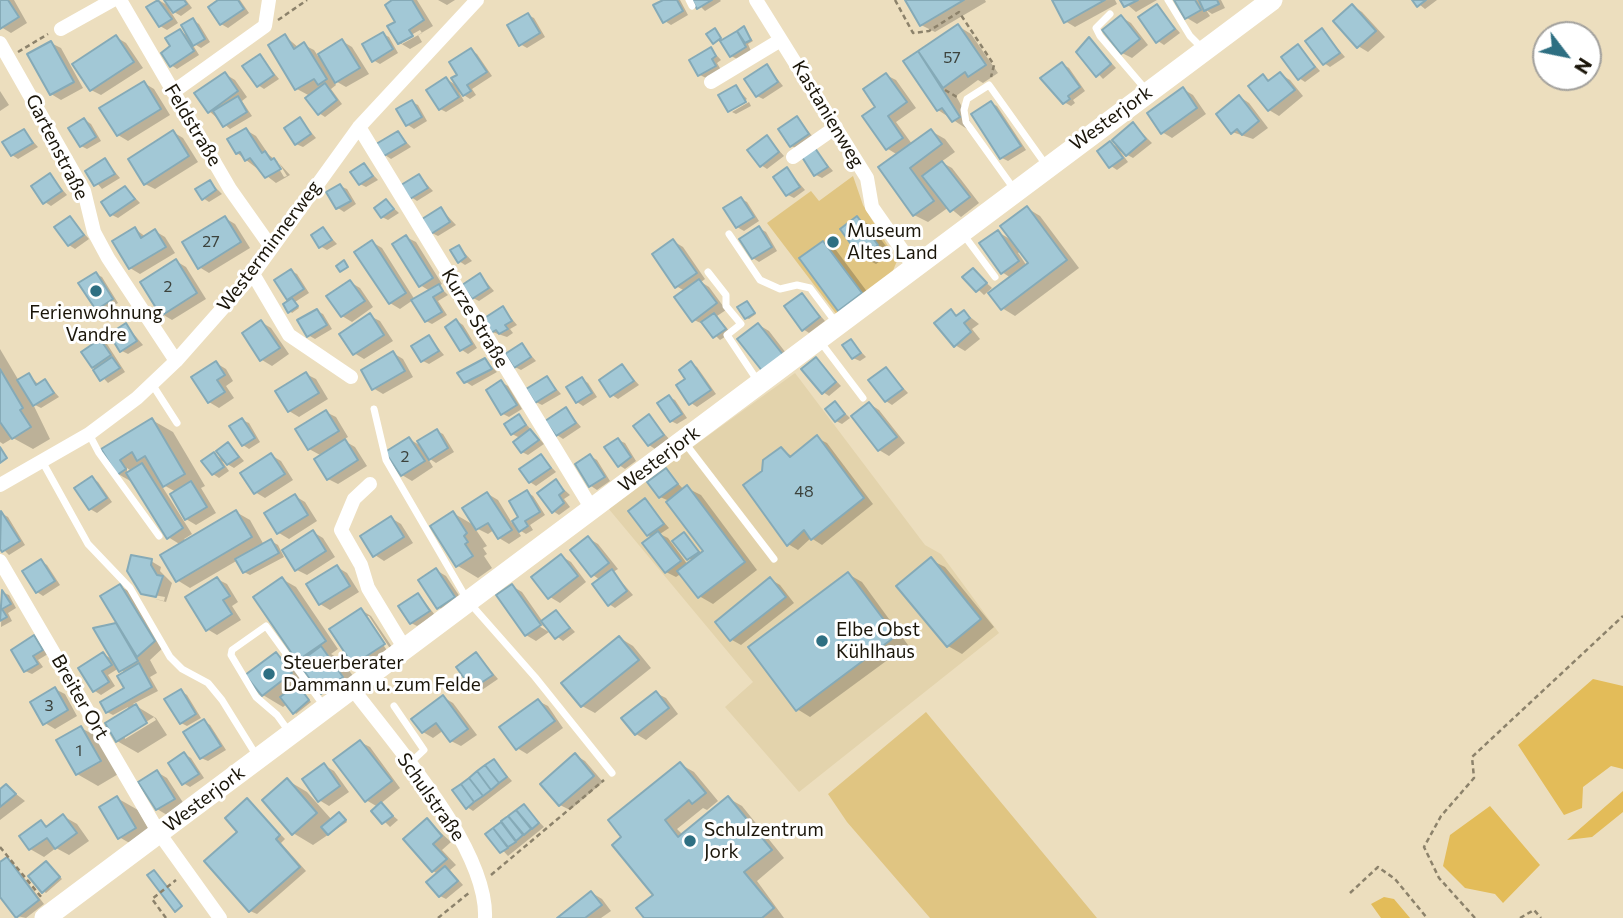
<!DOCTYPE html>
<html>
<head>
<meta charset="utf-8">
<style>
  body { margin:0 }
  #map { position:relative; width:1623px; height:918px; overflow:hidden; background:#ecdebe; font-family:Commissioner,sans-serif }
  canvas { display:block }
  .north { position:absolute; left:1532px; top:21px; width:70px; height:70px; box-sizing:border-box; background:#fff; border:2px solid #a3a19d; border-radius:50%; rotate:122deg; font-size:19px; font-weight:700; line-height:28px; text-align:center; color:#1a1509 }
  .north::after { content:''; display:block; margin:auto; width:24px; height:32px; background:#2e6f82; clip-path:polygon(50% 0,100% 100%,50% 72%,0 100%) }
</style>
</head>
<body>
<div id="map">
<canvas width="1623" height="918"></canvas>
<div class="north">N</div>
</div>
<script>
const ctx = document.querySelector('canvas').getContext('2d');
ctx.lineJoin = 'round';
function paint(path, color) { ctx.fillStyle = color; ctx.fill(path, 'evenodd'); }
function strokePath(path, color, width, dash) { ctx.strokeStyle = color; ctx.lineWidth = width; ctx.lineCap = dash ? 'butt' : 'round'; ctx.setLineDash(dash || []); ctx.stroke(path); }
function write(font, color, halo, rows, align = 'center') {
  ctx.font = font + ' Commissioner,sans-serif'; ctx.lineWidth = 6; ctx.setLineDash([]); ctx.textBaseline = 'middle'; ctx.strokeStyle = halo; ctx.fillStyle = color; for (const [text, x, y, turn = 0] of rows) {
    ctx.save(); ctx.translate(x, y); ctx.rotate((+turn || 0) * Math.PI / 180); ctx.textAlign = isNaN(turn) ? turn : align; if (halo) ctx.strokeText(text, 0, 0); ctx.fillText(text, 0, 0); ctx.restore();
  }
}
paint(new Path2D(`
  M795 373 925 545 941 554 999 633 799 792 725 707 753 682 608 508Z`), '#e3d3ac');
paint(new Path2D(`
  M853 176 863 205 897 261 892 273 837 315 767 223 811 191 819 201Z
  M926 712 1097 918H930L847 822 828 794Z`), '#e0c582');
paint(new Path2D(`
  M1593 679 1623 686V769L1611 766 1583 787 1582 808 1564 815 1518 745Z
  M1623 791V812L1592 837 1567 840Z
  M1490 806 1540 865 1503 903 1495 894 1465 888 1443 866 1450 835Z
  M1384 897 1394 899 1410 918H1381L1371 904Z`), '#e3bc59');
paint(new Path2D(`
  M0 0H14L27 23 11 33 1 27Z
  M166 0H186L192 8 181 16 169 9 178 23 167 30 160 26 149 8 160 1 171 7Z
  M221 0H240L249 13 228 28 221 24Z
  M395 0H417L433 26 418 35 422 42 410 49 400 43 390 27 397 22ZM420 30 422 33 402 44V40Z
  M438 0H455L447 5Z
  M666 0H680L688 15 671 25 665 21Z
  M694 0H720L721 1 705 11Z
  M907 0H985L986 2 935 32 921 25Z
  M1054 0H1115L1117 4 1075 27 1065 21Z
  M1122 0H1157L1136 12Z
  M1176 0H1221L1225 8 1212 14 1206 10 1210 16 1197 24 1187 18Z
  M1414 0H1437L1425 9Z
  M1157 6 1180 33 1164 45 1158 41Z
  M1353 6 1362 12 1385 37 1368 52 1358 46Z
  M528 15 534 18 545 37 527 48 520 44Z
  M1121 17 1131 23 1148 45 1132 58 1122 53Z
  M193 20 199 24 210 42 201 48 191 42 199 55 177 69 171 65 173 47 180 31 190 37Z
  M958 26 971 34 998 73 983 83 978 80 956 96 972 125 967 129 938 110 905 61Z
  M744 28 753 41 748 44 751 51 737 59 731 56 722 40 714 42 715 30 723 41Z
  M1322 30 1345 57 1330 67 1324 63Z
  M383 34 389 37 398 53 380 64 373 60Z
  M285 36 299 48 304 45 314 50 318 56 342 41 352 47 369 74 346 87 332 79 336 85 331 89 342 104 325 117 319 113 310 96 297 89Z
  M116 37 126 43 143 68 101 95 91 90Z
  M1090 39 1116 68 1103 79 1078 52Z
  M51 43 61 48 83 88 61 100 51 94Z
  M1298 46 1320 71 1305 82 1299 78Z
  M711 49 721 60 717 63 721 70 706 78 700 75Z
  M471 50 477 54 492 76 472 89 476 95 470 99 459 92 464 101 446 112 440 109 446 79 458 86Z
  M260 56 279 79 264 89 258 85Z
  M1062 64 1069 68 1085 91 1073 100 1075 103 1071 106 1064 102Z
  M767 66 783 86 763 99 757 96Z
  M225 74 235 80 247 97 242 101 252 116 230 129 209 111Z
  M1280 74 1290 80 1303 96 1279 116 1269 110 1251 87 1263 76 1271 81Z
  M886 75 896 80 916 108 896 122 912 144 931 131 945 139 955 152 941 162 952 168 979 203 961 217 949 207 928 222 914 215 898 155 888 149 878 107Z
  M144 83 154 89 170 115 128 141 118 135Z
  M736 87 747 99 730 111Z
  M1183 89 1193 95 1206 114 1172 138 1162 132Z
  M0 91 9 105 0 111Z
  M1240 97 1249 103 1268 128 1253 139 1232 132Z
  M412 102 418 105 427 121 414 129 408 125 399 109Z
  M749 102 751 106 736 114 732 112Z
  M991 103 997 106 1026 150 1008 161 1002 158Z
  M797 118 814 138 798 149 791 146Z
  M300 119 316 138 303 147 296 144Z
  M85 120 91 124 101 141 87 149 81 146Z
  M1133 124 1152 143 1133 158 1120 151 1128 162 1117 170 1111 166 1110 143 1122 149Z
  M246 130 256 136 269 155 278 162H275L284 177 287 176 279 163 290 175 276 183 237 153Z
  M24 131 38 147 18 159 12 155Z
  M173 132 183 138 198 162 155 189 145 184Z
  M398 133 411 147 391 159 385 155Z
  M767 137 784 156 767 169 761 165Z
  M815 150 833 171 822 178 816 175Z
  M105 160 120 178 102 189 87 171Z
  M364 165 378 180 366 187 360 184Z
  M787 169 805 190 794 198 788 195Z
  M50 175 67 195 51 206 45 202Z
  M419 176 433 191 417 201 411 197Z
  M210 182 222 194 209 202 203 198Z
  M340 186 347 189 356 204 344 212 338 208Z
  M126 188 140 203 118 218 112 215Z
  M741 199 747 202 759 221 744 231 737 227 726 209Z
  M386 201 399 213 388 220 382 217Z
  M1027 208 1040 216 1079 268 1015 316 1002 308 1011 278 1002 272 998 232 1013 241ZM1021 251 1030 264 1027 266 1018 253Z
  M441 209 456 225 438 236 432 233Z
  M70 218 89 239 75 249 69 245Z
  M225 218 235 224 250 248 209 273 199 267Z
  M858 218 871 226 891 253 876 264 862 257Z
  M759 228 766 232 777 251 759 262 753 258Z
  M135 229 146 237 155 231 165 237 175 253 140 274 130 268Z
  M323 229 337 244 327 250 320 246Z
  M406 237 416 242 442 284 439 286 448 295 438 301 447 315 432 324 426 321 413 300 400 309 390 303 372 242 382 248 415 300 430 291 420 285Z
  M673 241 683 247 705 279 701 282 709 287 726 310 717 316 731 333 720 340 705 325 694 320 685 291 676 286Z
  M823 243 836 250 874 301 853 317 839 310Z
  M459 247 472 261 465 265 459 261Z
  M176 261 186 267 206 299 172 320 162 314Z
  M973 270 992 288 984 295 965 277Z
  M291 271 297 274 309 293 295 302 299 308 292 313 290 311 292 300 289 298Z
  M96 274 102 277 118 303 103 312 97 308Z
  M480 275 494 291 479 301 473 298Z
  M350 282 360 288 373 307 352 322 342 316Z
  M802 295 825 321 809 333 803 329Z
  M747 303 756 314 749 319 746 318Z
  M503 308 517 325 510 329 513 333 507 337 492 332Z
  M317 311 323 314 332 329 315 339 308 335Z
  M951 312 959 316 964 312 979 324 972 329 980 339 965 351 955 345Z
  M370 316 380 321 393 341 364 359 354 353Z
  M457 321 463 325 477 348 468 354 462 350 447 327Z
  M261 322 271 328 289 354 272 366 262 360 244 334Z
  M126 325 143 345 128 354 122 351Z
  M759 325 769 331 793 362 774 377Z
  M429 337 444 355 429 364 423 361Z
  M100 341 107 344 125 372 108 383 93 367Z
  M851 341 866 357 860 361 853 358Z
  M522 345 536 361 521 370 515 367Z
  M0 349 19 381 29 375 39 385 45 381 59 397 41 408 33 404 50 439 33 449 13 438 3 444 0 442Z
  M393 353 403 359 413 377 383 394 373 388Z
  M816 359 841 386 829 396 823 392Z
  M485 360 497 372 472 386 466 382Z
  M216 363 226 369 233 381 226 386 234 398 219 408 209 402Z
  M691 363 697 367 716 394 697 407 691 403 688 379Z
  M623 367 639 385 618 399 612 395Z
  M886 369 908 393 892 405 886 401Z
  M306 374 316 379 328 399 299 417 289 411Z
  M547 378 561 394 542 405 536 402Z
  M582 379 588 383 597 397 583 406 577 402Z
  M501 382 508 386 522 409 509 417 503 414Z
  M669 397 675 400 687 418 677 424 671 421Z
  M835 403 850 418 842 424 836 421Z
  M870 404 879 410 905 443 889 456 879 450Z
  M566 409 581 427 563 439 557 435Z
  M326 412 336 417 348 437 343 440 355 447 367 466 338 484 328 479 322 456 309 449Z
  M519 416 544 444 528 455 522 452 520 438 512 434Z
  M649 416 669 439 655 449 649 445Z
  M152 420 173 432 205 486 201 488 216 513 196 525 186 519 176 492 160 483 192 534 184 539 186 541 236 512 250 520 264 545 271 541 278 545 284 557 250 575 244 572 238 560 190 588 177 580 181 545 168 537 134 483 118 474 104 450ZM127 468 137 475 136 477 127 472Z
  M242 420 249 423 260 442 249 449 243 445Z
  M437 431 443 434 454 452 436 463 427 457 433 467 412 481 402 475 409 439 423 447Z
  M817 438 827 443 873 504 822 545 811 538 798 550 788 544 763 472 781 449 793 457Z
  M618 440 625 443 636 461 625 469 619 465Z
  M229 444 244 461 234 468 222 461 229 471 219 478 213 474 214 454 225 461Z
  M271 455 281 461 293 480 265 498 255 492Z
  M541 456 556 472 536 486 530 482Z
  M590 456 597 460 610 481 597 490 591 486 577 465Z
  M666 470 684 490 687 488 701 495 757 570 713 604 699 596 682 573 676 577 666 572 652 537 648 535 645 500 669 528 660 534 668 538 688 565 692 561 675 541 684 534 702 554 706 551 667 500 660 497Z
  M92 478 98 482 112 502 97 513 90 509Z
  M556 482 570 495 564 499 570 507 559 515 553 511Z
  M527 492 533 496 545 515 530 525 533 530 526 534 516 528 521 536 509 544 499 538 494 530 488 534 474 527 487 546 483 548 487 554 484 556 492 568 478 578 458 566 453 513 477 527 488 494 498 500 512 523 521 517Z
  M295 496 305 502 317 521 289 539 279 533 266 514Z
  M1 513 8 517 25 545 9 555 0 546Z
  M391 518 401 524 413 543 384 561 375 555Z
  M313 532 323 538 335 557 307 575 297 570Z
  M588 538 598 544 618 569 613 572 633 595 615 608 609 604 600 580 593 575Z
  M561 556 571 562 586 582 560 603 550 597Z
  M931 560 945 567 994 627 962 654 948 646Z
  M41 561 47 565 60 585 43 596 37 592Z
  M151 561 161 567 160 571 172 583 166 602 152 598 164 601 165 597 142 593Z
  M337 567 347 573 359 592 330 610 320 604Z
  M436 570 446 576 464 603 448 613 438 607Z
  M848 574 862 582 908 645 810 717 797 709Z
  M217 579 227 584 238 602 232 606 241 620 217 635 207 629Z
  M282 579 296 587 338 649 331 654 341 660 363 689 342 704 322 692 299 659Z
  M770 579 780 585 794 603 741 645 732 640Z
  M120 586 130 592 164 647 150 660 157 673 150 677 158 691 133 704 156 718 167 735 138 753 117 741 128 707 113 715 107 712 127 689 125 673 119 668 108 675 115 686 101 695 95 691 80 668 103 654 114 660 116 625 121 628ZM154 717 156 720 125 739V735Z
  M512 586 522 592 543 622 556 612 575 632 563 641 534 619 532 622 549 632 536 641 526 635Z
  M2 592 9 595 16 608 8 613 12 621 1 627Z
  M419 595 435 615 417 626 411 623Z
  M361 610 371 616 394 650 364 669 354 663ZM364 616H369L391 650 388 652Z
  M34 637 48 654 38 660 43 667 32 674 25 671Z
  M620 638 633 646 651 668 595 713 582 706Z
  M276 654 296 665 311 685 303 692 311 702 296 714 287 704 283 707 263 695Z
  M477 654 498 679 479 692 473 688Z
  M55 689 65 694 77 716 55 729 45 723Z
  M181 691 187 695 201 718 187 726 181 723Z
  M656 693 666 698 678 714 646 740 636 734 624 719Z
  M443 697 453 703 477 735 461 746 451 741 444 730 433 738 423 732 414 719Z
  M538 701 548 706 563 728 527 754 517 748Z
  M204 721 210 725 226 750 208 761 201 758Z
  M81 728 102 739 120 773 98 786 77 774Z
  M360 742 370 747 400 788 380 804 398 820 390 827 374 811 378 807 366 800Z
  M184 754 191 758 204 778 190 787 183 783Z
  M575 755 585 761 603 782 570 810 560 805Z
  M494 761 512 781 473 811 467 807Z
  M680 764 694 772 718 801 707 810 703 808 677 829 683 835 728 798 742 806 784 858 757 881 784 918H647L655 896 624 837Z
  M324 765 334 771 349 792 329 806 319 800Z
  M157 772 167 778 184 804 167 815 157 809Z
  M287 780 307 792 332 820 342 815 347 822 313 845 293 833Z
  M6 786 25 801 0 820V789Z
  M117 798 138 810 155 840 140 849 119 837Z
  M247 800 285 839 281 843 306 871 257 914 250 911 240 832Z
  M524 806 544 827 508 856 488 834Z
  M63 816 77 824 89 841 69 855 56 848 44 857 30 849 41 822 49 827Z
  M427 820 451 842 442 850 456 865 450 870 463 885 446 899 440 896 438 874 433 871Z
  M7 859 13 863 44 904 26 918 17 916 0 894V860L2 863Z
  M46 863 62 879 46 893 43 891Z
  M592 893 602 899 611 911 601 918H560Z`), '#0003');
const building = new Path2D(`
  M0 0H8L19 17 0 29Z
  M158 0 172 19 159 27 146 7Z
  M164 0H184L187 4 173 13Z
  M218 0H238L244 9 220 25 208 7Z
  M392 0H412L424 20 409 30 413 36 398 44 387 26 395 22 385 5Z
  M663 0H677L683 11 663 23 653 5Z
  M692 0H712L697 9Z
  M905 0H964L920 26Z
  M1052 0H1105L1064 23Z
  M1120 0H1138L1124 7Z
  M1174 0H1195L1201 10 1185 19Z
  M1199 0H1217L1219 4 1204 11Z
  M1412 0H1426L1417 7Z
  M1157 4 1175 29 1156 43 1138 17Z
  M1352 4 1376 31 1357 48 1333 21Z
  M528 13 540 33 519 46 507 25Z
  M1121 15 1140 39 1121 54 1102 30Z
  M193 18 205 39 193 46 181 25Z
  M958 24 986 65 968 77 965 72 943 88 918 51Z
  M744 26 751 40 745 43 737 31Z
  M715 28 721 38 713 44 706 34Z
  M1322 28 1340 53 1323 65 1305 41Z
  M180 29 194 51 170 67 161 53 170 46 165 38Z
  M737 31 746 47 730 57 720 41Z
  M383 32 393 49 372 62 362 44Z
  M285 34 294 49 304 42 327 79 318 85 314 79 295 90 268 45Z
  M116 35 134 62 90 91 72 64Z
  M1089 37 1111 64 1096 77 1076 52Z
  M342 39 360 68 335 83 318 54Z
  M51 41 74 82 50 95 27 54Z
  M1298 44 1315 67 1298 80 1281 57Z
  M711 47 716 56 712 59 716 66 698 76 689 60Z
  M471 48 487 72 467 85 471 91 463 96 451 78 457 75 449 62Z
  M918 51 960 117 952 122 942 108 937 111 903 61Z
  M260 54 274 75 257 87 242 66Z
  M1062 62 1080 87 1068 96 1070 99 1063 104 1040 78Z
  M767 64 778 82 756 97 744 79Z
  M225 72 238 91 208 113 194 93Z
  M1280 72 1295 90 1268 111 1248 86 1263 74 1268 81Z
  M886 73 907 102 888 116 903 138 886 150 862 116 875 107 863 89Z
  M446 77 459 97 439 110 426 90Z
  M144 81 161 109 117 136 99 108Z
  M325 83 337 100 318 115 305 98Z
  M736 85 746 102 728 112 718 95Z
  M1183 87 1197 108 1161 134 1147 113Z
  M1239 95 1259 121 1242 135 1237 129 1231 134 1216 114Z
  M238 96 247 112 223 127 213 111Z
  M412 100 422 117 406 126 396 109Z
  M991 101 1021 146 1000 159 971 114Z
  M797 116 809 134 790 147 778 129Z
  M300 117 311 134 295 145 284 128Z
  M84 118 96 137 80 147 68 128Z
  M1133 122 1146 139 1126 156 1112 140Z
  M246 128 262 153 265 151 271 160 274 158 281 169 265 178 250 158 245 161 240 152 236 154 227 139Z
  M24 129 33 143 11 156 2 142Z
  M931 129 942 144 910 168 934 201 913 216 878 167Z
  M173 130 189 156 144 185 128 159Z
  M398 131 406 143 384 156 376 144Z
  M767 135 779 152 760 167 747 150Z
  M1110 141 1123 158 1109 168 1097 151Z
  M815 148 828 167 814 176 802 157Z
  M105 158 115 174 94 186 85 171Z
  M942 161 970 197 950 212 922 176Z
  M364 163 373 176 359 185 350 172Z
  M787 167 800 187 786 196 773 177Z
  M50 173 62 191 43 204 31 186Z
  M419 174 428 188 410 199 401 185Z
  M210 180 216 190 202 200 195 189Z
  M340 184 351 201 336 209 326 192Z
  M125 186 135 199 110 216 101 202Z
  M741 197 754 217 736 228 723 208Z
  M386 199 394 209 381 218 374 208Z
  M1027 206 1067 260 1001 310 988 293 1028 263 1000 226Z
  M441 207 450 222 431 234 422 219Z
  M70 216 84 235 68 246 54 227Z
  M225 216 241 242 198 269 182 242Z
  M857 216 878 245 861 258 840 229Z
  M759 226 772 247 752 259 739 239Z
  M135 227 141 238 155 229 166 247 129 269 112 241Z
  M323 227 332 240 319 248 311 235Z
  M998 230 1019 261 1001 274 979 243Z
  M406 235 433 278 419 287 392 244Z
  M673 239 697 273 675 288 652 254Z
  M372 240 406 293 389 304 354 252Z
  M823 241 862 293 838 311 799 258Z
  M459 245 466 257 458 263 450 250Z
  M176 259 197 293 161 316 140 282Z
  M344 260 348 267 340 272 336 266Z
  M973 268 987 283 976 292 962 277Z
  M291 269 304 289 287 300 274 280Z
  M96 272 113 299 96 310 78 283Z
  M480 273 489 288 472 299 462 285Z
  M699 279 717 303 692 322 674 297Z
  M350 280 365 301 341 317 326 296Z
  M439 284 443 291 433 297 442 312 425 322 411 300Z
  M802 293 820 317 802 331 784 306Z
  M292 298 298 306 288 313 283 304Z
  M747 301 755 313 745 319 737 307Z
  M503 306 512 321 505 325 508 329 499 334 496 330 491 333 483 319Z
  M317 309 327 325 307 337 297 320Z
  M951 309 956 316 964 310 970 318 964 323 971 332 954 347 934 323Z
  M370 313 384 335 353 355 339 334Z
  M714 313 726 329 713 338 701 322Z
  M456 319 472 344 460 351 445 327Z
  M261 320 280 348 260 361 242 333Z
  M126 323 137 341 120 352 109 334Z
  M758 323 784 356 763 372 737 339Z
  M429 335 439 351 421 362 411 346Z
  M100 339 111 355 92 368 81 352Z
  M851 339 861 353 852 359 842 345Z
  M522 343 531 357 514 368 505 354Z
  M393 351 405 371 372 390 361 370Z
  M112 357 120 368 100 381 93 370Z
  M816 357 836 382 822 394 801 369Z
  M485 358 492 369 464 383 457 373Z
  M216 361 225 375 217 380 225 392 208 403 191 377Z
  M691 361 711 390 689 405 676 385 685 379 679 370Z
  M622 364 634 381 610 397 599 380Z
  M886 367 903 389 885 402 868 380Z
  M0 369 23 408 20 410 31 427 12 439 0 422Z
  M306 372 319 393 288 412 275 391Z
  M29 373 36 385 45 379 54 393 33 406 17 380Z
  M547 376 556 390 535 403 526 389Z
  M582 377 592 393 576 403 566 387Z
  M501 380 517 405 501 415 486 390Z
  M669 395 682 414 670 422 657 403Z
  M835 401 845 414 835 422 825 409Z
  M869 402 897 437 878 451 851 416Z
  M566 407 576 423 556 436 545 421Z
  M326 410 339 431 308 450 295 429Z
  M519 414 526 425 511 435 504 424Z
  M649 414 664 435 648 446 633 426Z
  M152 418 185 474 163 487 145 456 137 461 132 452 120 460 126 469 117 475 101 449Z
  M242 418 255 438 242 446 229 426Z
  M437 429 448 448 429 460 417 441Z
  M530 429 539 440 521 453 513 442Z
  M817 435 864 498 811 540 804 530 787 546 743 485 762 471 763 460 781 447 790 457Z
  M409 437 425 461 401 476 385 452Z
  M618 438 631 457 618 467 604 447Z
  M345 439 358 460 327 480 314 459Z
  M228 442 239 457 227 465 216 451Z
  M0 447 7 458 0 463Z
  M214 452 224 467 212 475 201 461Z
  M271 453 285 474 254 494 240 473Z
  M541 454 551 468 529 483 519 469Z
  M590 454 605 477 589 487 575 464Z
  M142 463 183 528 167 539 126 473Z
  M666 468 678 484 659 498 647 482Z
  M92 476 107 498 89 510 74 488Z
  M556 479 564 491 559 495 564 503 552 513 537 493Z
  M191 481 207 507 185 520 170 494Z
  M687 485 745 562 698 598 677 571 703 551 666 502Z
  M527 490 540 512 525 521 528 526 519 532 512 521 518 517 509 501Z
  M487 492 512 530 498 539 488 523 476 530 462 508Z
  M295 494 308 515 277 534 264 513Z
  M645 498 664 524 647 536 628 511Z
  M236 510 252 537 176 582 160 555Z
  M1 511 20 541 2 552 0 549Z
  M453 511 467 533 464 536 468 542 465 544 473 556 456 567 430 526Z
  M391 516 404 537 373 557 360 536Z
  M313 530 326 551 295 571 282 550Z
  M658 531 681 561 665 573 642 543Z
  M684 532 699 552 687 560 672 541Z
  M588 536 609 563 591 577 570 550Z
  M271 539 279 553 243 573 235 559Z
  M561 554 578 576 548 599 531 577Z
  M131 555 152 559 151 565 157 575 163 576 156 597 141 594 127 571Z
  M931 557 981 619 947 647 896 586Z
  M41 559 55 581 36 593 22 571Z
  M337 565 350 586 319 605 306 584Z
  M436 568 455 597 437 609 418 580Z
  M612 569 627 591 608 606 592 584Z
  M848 572 896 636 796 711 748 647Z
  M217 577 230 596 223 600 232 614 206 631 185 597Z
  M282 577 326 641 297 661 253 597Z
  M770 577 786 597 730 641 715 622Z
  M120 584 155 641 137 657 100 596Z
  M512 584 541 625 525 636 496 595Z
  M2 590 11 604 2 609 7 617 0 621Z
  M418 593 430 611 410 624 398 606Z
  M361 608 385 644 353 665 329 629Z
  M556 610 570 628 555 639 541 621Z
  M116 623 138 661 119 672 93 628Z
  M34 635 43 650 33 656 38 664 24 672 11 650Z
  M619 636 639 660 581 707 561 683Z
  M321 646 343 677 321 694 298 663Z
  M103 652 112 665 102 671 109 682 93 692 78 668Z
  M276 652 292 673 262 696 245 675Z
  M476 652 493 675 472 689 456 667Z
  M139 663 152 687 106 713 100 702 124 688 117 676Z
  M297 684 309 700 293 714 280 697Z
  M55 687 68 710 43 725 30 702Z
  M181 689 196 714 180 724 164 699Z
  M656 691 669 708 635 735 621 718Z
  M443 695 468 729 450 742 436 723 422 733 411 719Z
  M538 699 555 721 516 750 499 727Z
  M136 704 147 723 116 742 105 723Z
  M204 719 221 746 200 759 183 732Z
  M81 726 101 761 76 775 56 740Z
  M360 740 392 781 365 802 333 760Z
  M184 752 199 774 182 785 168 763Z
  M575 753 594 776 559 806 540 784Z
  M494 759 507 777 499 783 485 765Z
  M680 762 706 793 692 804 689 800 665 820 678 837 728 796 772 850 744 872 774 908 762 918H644L636 908 653 895 612 845 621 837 608 820Z
  M324 763 340 786 318 802 302 779Z
  M485 765 499 783 491 790 477 771Z
  M157 770 175 799 156 810 138 782Z
  M477 771 491 790 483 796 469 778Z
  M287 778 317 813 292 835 262 800Z
  M469 778 483 796 474 802 461 784Z
  M6 784 16 794 0 807V789Z
  M461 784 474 802 466 809 452 790Z
  M117 796 136 828 118 839 99 807Z
  M247 798 280 835 276 839 300 867 249 912 204 861 237 832 225 818Z
  M381 802 393 816 382 824 371 811Z
  M524 804 539 823 532 829 516 810Z
  M516 810 531 829 524 835 508 816Z
  M339 812 346 820 328 835 321 827Z
  M63 814 77 833 55 849 47 838 29 850 19 836 41 820 46 827Z
  M508 816 523 835 516 841 501 821Z
  M427 818 442 836 433 844 447 859 432 872 403 839Z
  M501 822 516 842 508 847 493 828Z
  M493 828 508 848 500 853 485 834Z
  M7 857 39 900 16 918 0 897V862Z
  M46 861 60 877 42 893 28 876Z
  M445 866 458 881 439 897 426 882Z
  M154 870 182 906 175 912 147 875Z
  M591 891 602 905 585 918H557Z`);
paint(building, '#a2c8d6');
strokePath(building, '#85aab7', 2);
strokePath(new Path2D(`
  M895 0 913 33 929 31 959 12 994 65 991 77
  M278 20 307 0
  M18 52 48 34
  M945 90 957 97
  M0 847 42 898
  M491 875 604 780
  M1350 893 1378 867 1395 879 1427 918
  M166 918 152 899 176 880
  M438 918 470 892
  M1475 918 1439 878 1424 847 1441 816 1474 778 1472 757 1623 616
  M1520 918 1534 910 1541 918`), '#8c826b', 2.5, [5, 3.5]);
strokePath(new Path2D(`
  M689 0 692 6
  M1168 0 1190 36 1203 49
  M1110 14 1096 28 1100 36 1147 91
  M1014 189 966 122 964 110 967 99 989 85 1046 165
  M729 234 760 280 780 289 797 285 810 288 837 324
  M963 234 995 277
  M708 272 726 295V306L741 324 727 335 757 380
  M819 340 863 398
  M152 384 177 423
  M374 409 386 460 468 601 535 677 612 773
  M89 434 99 453 159 536
  M685 443 774 559
  M42 461 88 544 130 588 170 657 182 669 208 683 222 700 258 758
  M394 706 424 750 409 764
  M290 733 277 715 256 697 231 655 232 650 266 626 324 706`), '#fff', 7);
strokePath(new Path2D(`
  M120 0 230 189 271 247
  M756 0 867 178 872 207 914 267
  M61 29 113 0
  M0 43 84 191 94 232 108 258 176 361
  M711 82 779 41
  M173 92 265 26 269 0
  M359 127 592 509
  M793 157 836 127
  M253 274 289 335 351 377
  M370 484 354 499 341 530 361 565 368 588 405 649
  M0 485 89 434 137 398 176 361 253 274 359 127 477 0
  M0 561 159 833 220 918
  M352 688C394 744 488 848 485 918`), '#fff', 14);
strokePath(new Path2D(`
  M45 918 1272 0`), '#fff', 21);
for (const [x, y, r, color] of [
  [833,242,7,"#2e6f82"],
  [96,291,7,"#2e6f82"],
  [822,641,7,"#2e6f82"],
  [269,674,7,"#2e6f82"],
  [690,841,7,"#2e6f82"]
]) { const dot = new Path2D(); dot.arc(x, y, r, 0, 2 * Math.PI); ctx.fillStyle = color; ctx.fill(dot); strokePath(dot, '#fff', 2.5); }
write('16px', '#3c423c', null, [
  ["57",952,58],
  ["27",211,242],
  ["2",168,287],
  ["2",405,457],
  ["48",804,492],
  ["3",49,706],
  ["1",79,751]
]);
write('19px', '#1a1509', '#fff', [
  ["Kastanienweg",828,114,59],
  ["Westerjork",1111,118,-36],
  ["Feldstraße",193,125,59],
  ["Gartenstraße",57,147,63],
  ["Westerminnerweg",269,246,-53],
  ["Kurze Straße",475,318,59],
  ["Westerjork",659,459,-37],
  ["Breiter Ort",80,697,60],
  ["Schulstraße",431,797,55],
  ["Westerjork",204,799,-37]
]);
write('19px', '#1a1509', '#fff', [
  ["Museum",847,231],
  ["Altes Land",847,253],
  ["Ferienwohnung",96,313,"center"],
  ["Vandre",96,335,"center"],
  ["Elbe Obst",836,630],
  ["Kühlhaus",836,652],
  ["Steuerberater",283,663],
  ["Dammann u. zum Felde",283,685],
  ["Schulzentrum",704,830],
  ["Jork",704,852]
], 'left');
</script>
</body>
</html>
